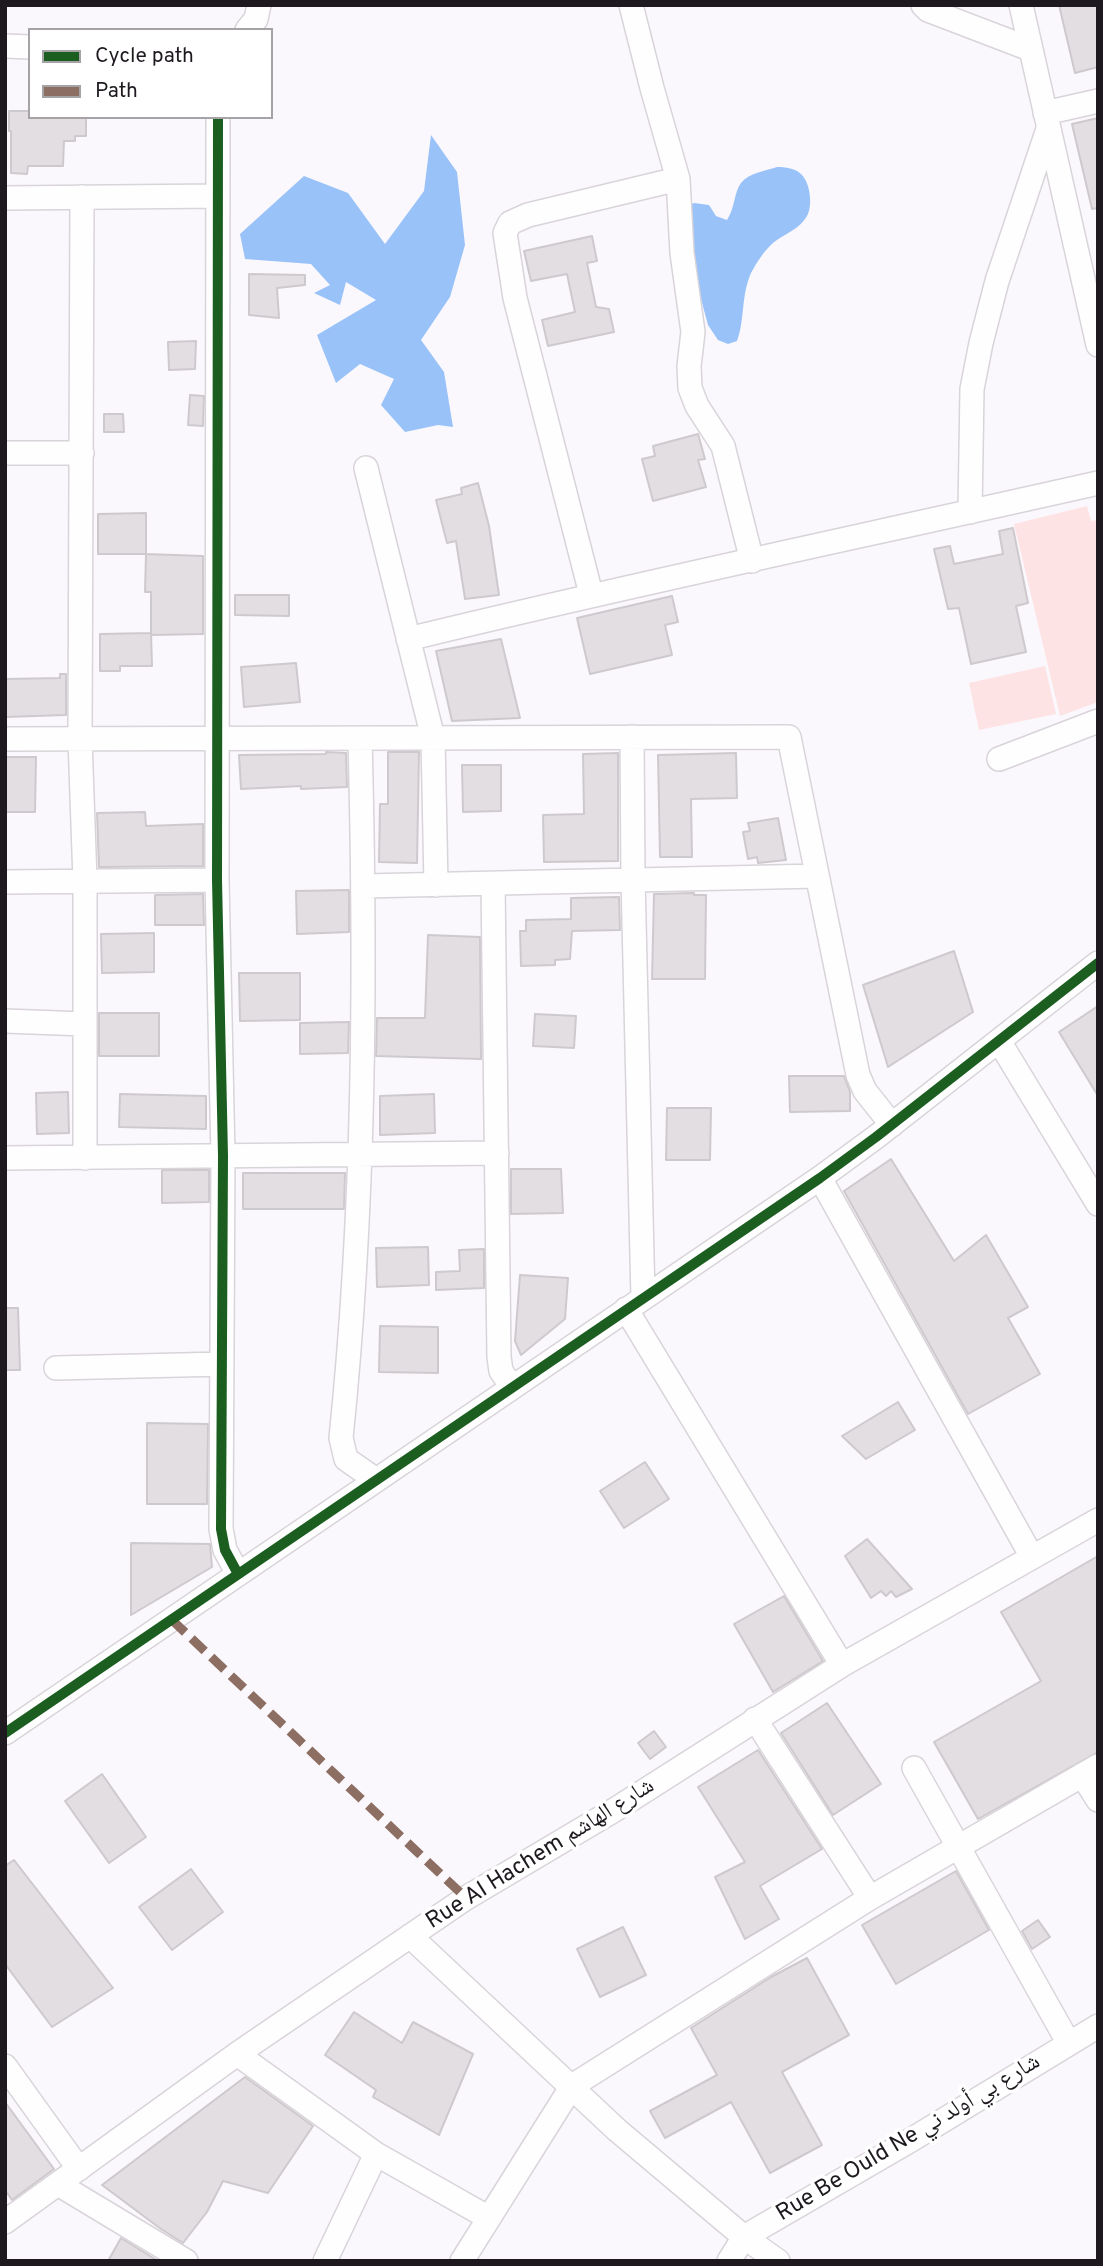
<!DOCTYPE html>
<html>
<head>
<meta charset="utf-8">
<style>
  body { margin:0 }
  #map { position:relative; width:1103px; height:2266px; overflow:hidden; background:#fbf8fd; font-family:Overpass,sans-serif }
  canvas { display:block }
  .frame { position:absolute; inset:0; border:7px solid #1d191e; pointer-events:none }
  .legend { position:absolute; left:28px; top:28px; width:245px; height:91px; box-sizing:border-box; background:#fff; border:2px solid #a5a3a5; margin:0; padding:9px 12px; list-style:none; font-size:21px; color:#1d191e }
  .legend li { display:flex; align-items:center; gap:14px; height:35px }
  .legend b { width:35px; border:2px solid #a5a3a5 }
</style>
</head>
<body>
<div id="map">
<canvas width="1103" height="2266"></canvas>
<div class="frame"></div>
<ul class="legend">
<li><b style="height:9px;background:#1b5e20"></b>Cycle path</li>
<li><b style="height:9px;background:#8d6e63"></b>Path</li>
</ul>
</div>
<script>
const ctx = document.querySelector('canvas').getContext('2d');
ctx.lineJoin = 'round';
function paint(path, color) { ctx.fillStyle = color; ctx.fill(path, 'evenodd'); }
function strokePath(path, color, width, dash) { ctx.strokeStyle = color; ctx.lineWidth = width; ctx.lineCap = dash ? 'butt' : 'round'; ctx.setLineDash(dash || []); ctx.stroke(path); }
function write(font, color, halo, rows, align = 'center') {
  ctx.font = font + ' Overpass,"Noto Naskh Arabic",sans-serif'; ctx.lineWidth = 7; ctx.setLineDash([]); ctx.textBaseline = 'middle'; ctx.strokeStyle = halo; ctx.fillStyle = color; for (const [text, x, y, turn = 0] of rows) {
    ctx.save(); ctx.translate(x, y); ctx.rotate((+turn || 0) * Math.PI / 180); ctx.textAlign = isNaN(turn) ? turn : align; if (halo) ctx.strokeText(text, 0, 0); ctx.fillText(text, 0, 0); ctx.restore();
  }
}
paint(new Path2D(`
  M1087 506 1091 521 1098 520V702L1060 716 1014 524Z
  M1045 666 1056 714 979 730 969 683Z`), '#fde3e4');
paint(new Path2D(`
  M431 135 457 172 465 245 450 297 421 340 444 372 453 427 438 425 405 432 381 405 394 379 360 364 336 383 317 335 376 300 346 282 340 305 314 293 330 285 311 264 245 259 240 234 304 176 348 193 385 244 424 191Z
  M777 167C785 167 796 168 802 175 810 183 813 206 807 216 800 229 784 234 773 243 764 251 757 262 751 273 741 295 745 320 737 341L728 344 718 340 708 325 687 247 684 208 694 203 709 205 716 216 727 220C735 208 734 192 741 183 749 173 765 171 777 167Z`), '#98c2f8');
const building = new Path2D(`
  M1059 5H1098V67L1075 73Z
  M9 111H30V117H86V136H75V141H64L63 166H28L27 174 11 173V131H9Z
  M1098 118V208L1092 209 1072 124Z
  M592 236 597 261 587 263 596 307 609 309 614 332 548 346 542 320 575 312 567 274 531 281 524 251Z
  M249 274 305 275V285L277 288 279 318 249 315Z
  M196 341 195 369 169 370 168 342Z
  M190 395 204 396 203 426 188 425Z
  M104 414H123L124 432H104Z
  M698 434 705 459 698 460 706 487 653 501 642 459 655 456 653 446Z
  M478 483 489 526 499 595 465 599 456 541 447 543 436 500 462 494 461 488Z
  M146 513V554H98V514Z
  M1013 528 1028 603 1016 606 1026 652 971 664 959 608 948 609 934 549 950 546 954 564 1003 554 999 531Z
  M146 554 203 556V634L151 635V592H145Z
  M235 595H289V616L235 615Z
  M672 596 678 622 665 625 672 655 590 674 577 618Z
  M151 633 152 666H120V671H100V634Z
  M501 639 520 718 452 721 436 651Z
  M296 663 300 702 244 707 241 667Z
  M60 674H66V715L5 717V679L60 678Z
  M326 752 346 753 347 787 301 789V786L241 789 239 755 326 754Z
  M388 752H419L417 863 379 862 380 804H388Z
  M618 753V861L544 862 543 815 584 814 583 754Z
  M736 753 737 798 691 799 692 857H660L658 755Z
  M5 757H36L35 812H5Z
  M462 765H501V811L463 812Z
  M145 812 146 826 203 824V866L99 867 97 813Z
  M778 818 786 860 758 863 757 857 748 859 743 832 750 831 748 823Z
  M349 890V932L297 934 296 891Z
  M694 893V895H706L705 979H652L654 894Z
  M203 894 204 925H155V895Z
  M619 897 620 930 572 931 570 959 555 960V965L521 966 520 931H526V920L571 919V898Z
  M154 933V972L102 973 101 934Z
  M428 935 480 937 481 1059 376 1056 377 1018H425Z
  M954 951 973 1012 888 1067 863 985Z
  M239 973H300V1020L240 1021Z
  M1098 1006V1096L1059 1032Z
  M99 1013H159V1056H99Z
  M535 1014 576 1016 574 1048 533 1046Z
  M349 1022 348 1053 300 1054V1023Z
  M789 1076H844L850 1092V1111L790 1112Z
  M68 1092 69 1133 37 1134 36 1093Z
  M120 1094 206 1096V1129L119 1127Z
  M434 1094 435 1133 380 1135V1096Z
  M667 1108H711L710 1160H666Z
  M891 1159 954 1261 986 1235 1028 1307 1008 1318 1040 1374 968 1414 844 1191Z
  M511 1169H561L563 1213 511 1214Z
  M162 1170H209V1202L162 1203Z
  M243 1173H345L344 1209H243Z
  M428 1247 429 1285 377 1287 376 1248Z
  M484 1249V1288L436 1290V1272L460 1271 459 1250Z
  M520 1275 568 1278 565 1319 521 1355 515 1341Z
  M5 1308H18L20 1370H5Z
  M380 1326 438 1327V1373L379 1372Z
  M898 1402 915 1430 866 1459 842 1436Z
  M147 1423 208 1424 207 1504H147Z
  M645 1462 669 1499 624 1528 600 1491Z
  M867 1539 912 1589 896 1597 891 1591 886 1596 881 1591 871 1598 845 1556Z
  M131 1543 210 1544 212 1567 131 1615Z
  M1098 1556V1752L978 1819 934 1742 1041 1681 1001 1612Z
  M784 1596 823 1661 773 1692 734 1624Z
  M827 1703 881 1784 833 1815 781 1733Z
  M654 1731 666 1747 650 1759 638 1743Z
  M758 1750 822 1849 760 1886 779 1919 745 1939 715 1877 745 1862 698 1787Z
  M102 1774 146 1837 109 1863 65 1801Z
  M14 1860 113 1988 52 2027 5 1964V1866Z
  M191 1869 223 1912 172 1950 139 1907Z
  M956 1871 989 1930 896 1984 862 1925Z
  M1038 1920 1050 1937 1032 1949 1022 1931Z
  M623 1927 646 1975 600 1997 577 1949Z
  M807 1958 849 2035 782 2072 822 2145 770 2173 731 2102 665 2138 650 2111 717 2075 691 2028 771 1977Z
  M354 2012 402 2043 413 2022 473 2054 439 2135 373 2097 376 2090 325 2055Z
  M245 2077 313 2126 268 2193 223 2181 207 2212 183 2243 161 2229 102 2185Z
  M5 2102 54 2169 12 2200 5 2190Z
  M121 2238 158 2261H108Z`);
paint(building, '#e3dee2');
strokePath(building, '#cec9cd', 2);
const minor = new Path2D(`
  M631 5 652 88 678 179 682 253 693 332 689 366 690 388 697 406 723 446 752 561
  M923 5 928 10 1030 49
  M1021 5 1098 345
  M247 30 256 19 259 5
  M5 46 30 47
  M1045 113 1098 101
  M218 117 217 880 223 1156 221 1529 225 1550 238 1574
  M82 197 80 739 85 881V1158
  M5 198 218 196
  M5 453H82
  M366 468 433 738 436 885
  M970 512 972 389 981 343 997 281 1048 129
  M591 594 515 298 505 233 510 223 528 215 678 179
  M408 639C637 583 868 535 1098 483
  M632 737 633 879 643 1298
  M360 738C366 971 365 1205 341 1438L346 1459 376 1480
  M5 739 789 737 858 1075 865 1091 892 1125
  M999 759 1098 721
  M5 882 217 880
  M493 884 499 1357 501 1371 512 1387
  M364 886 817 876
  M5 1021 85 1024
  M999 1041 1098 1204
  M5 1158 497 1153
  M820 1178 1032 1557
  M626 1309 842 1665
  M56 1368 222 1364
  M755 1719 870 1898
  M5 1733 820 1178 876 1137 1098 963
  M914 1768 1068 2042
  M1082 1775 1098 1800
  M410 1936 617 2130 744 2237 778 2261
  M237 2054 376 2154 325 2261
  M5 2066 79 2169
  M376 2154 489 2218
  M58 2184 186 2261
  M5 2222 237 2054 466 1898 616 1809 842 1665 1098 1520
  M462 2261 572 2086 870 1898 1098 1766
  M729 2261 744 2237 911 2140 1098 2026`);
strokePath(minor, '#d8d4d9', 26);
strokePath(minor, '#fefeff', 23);
strokePath(new Path2D(`
  M172 1620 466 1898`), '#8d6e63', 9, [18, 9]);
strokePath(new Path2D(`
  M218 117 217 880 223 1156 221 1529 225 1550 238 1574
  M5 1733 820 1178 876 1137 1098 963`), '#1b5e20', 10);
write('23px', '#1d191e', '#fff', [
  ["Rue Al Hachem شارع الهاشم",541,1855,-32],
  ["Rue Be Ould Ne شارع بي أولد ني",909,2139,-31]
]);
</script>
</body>
</html>
